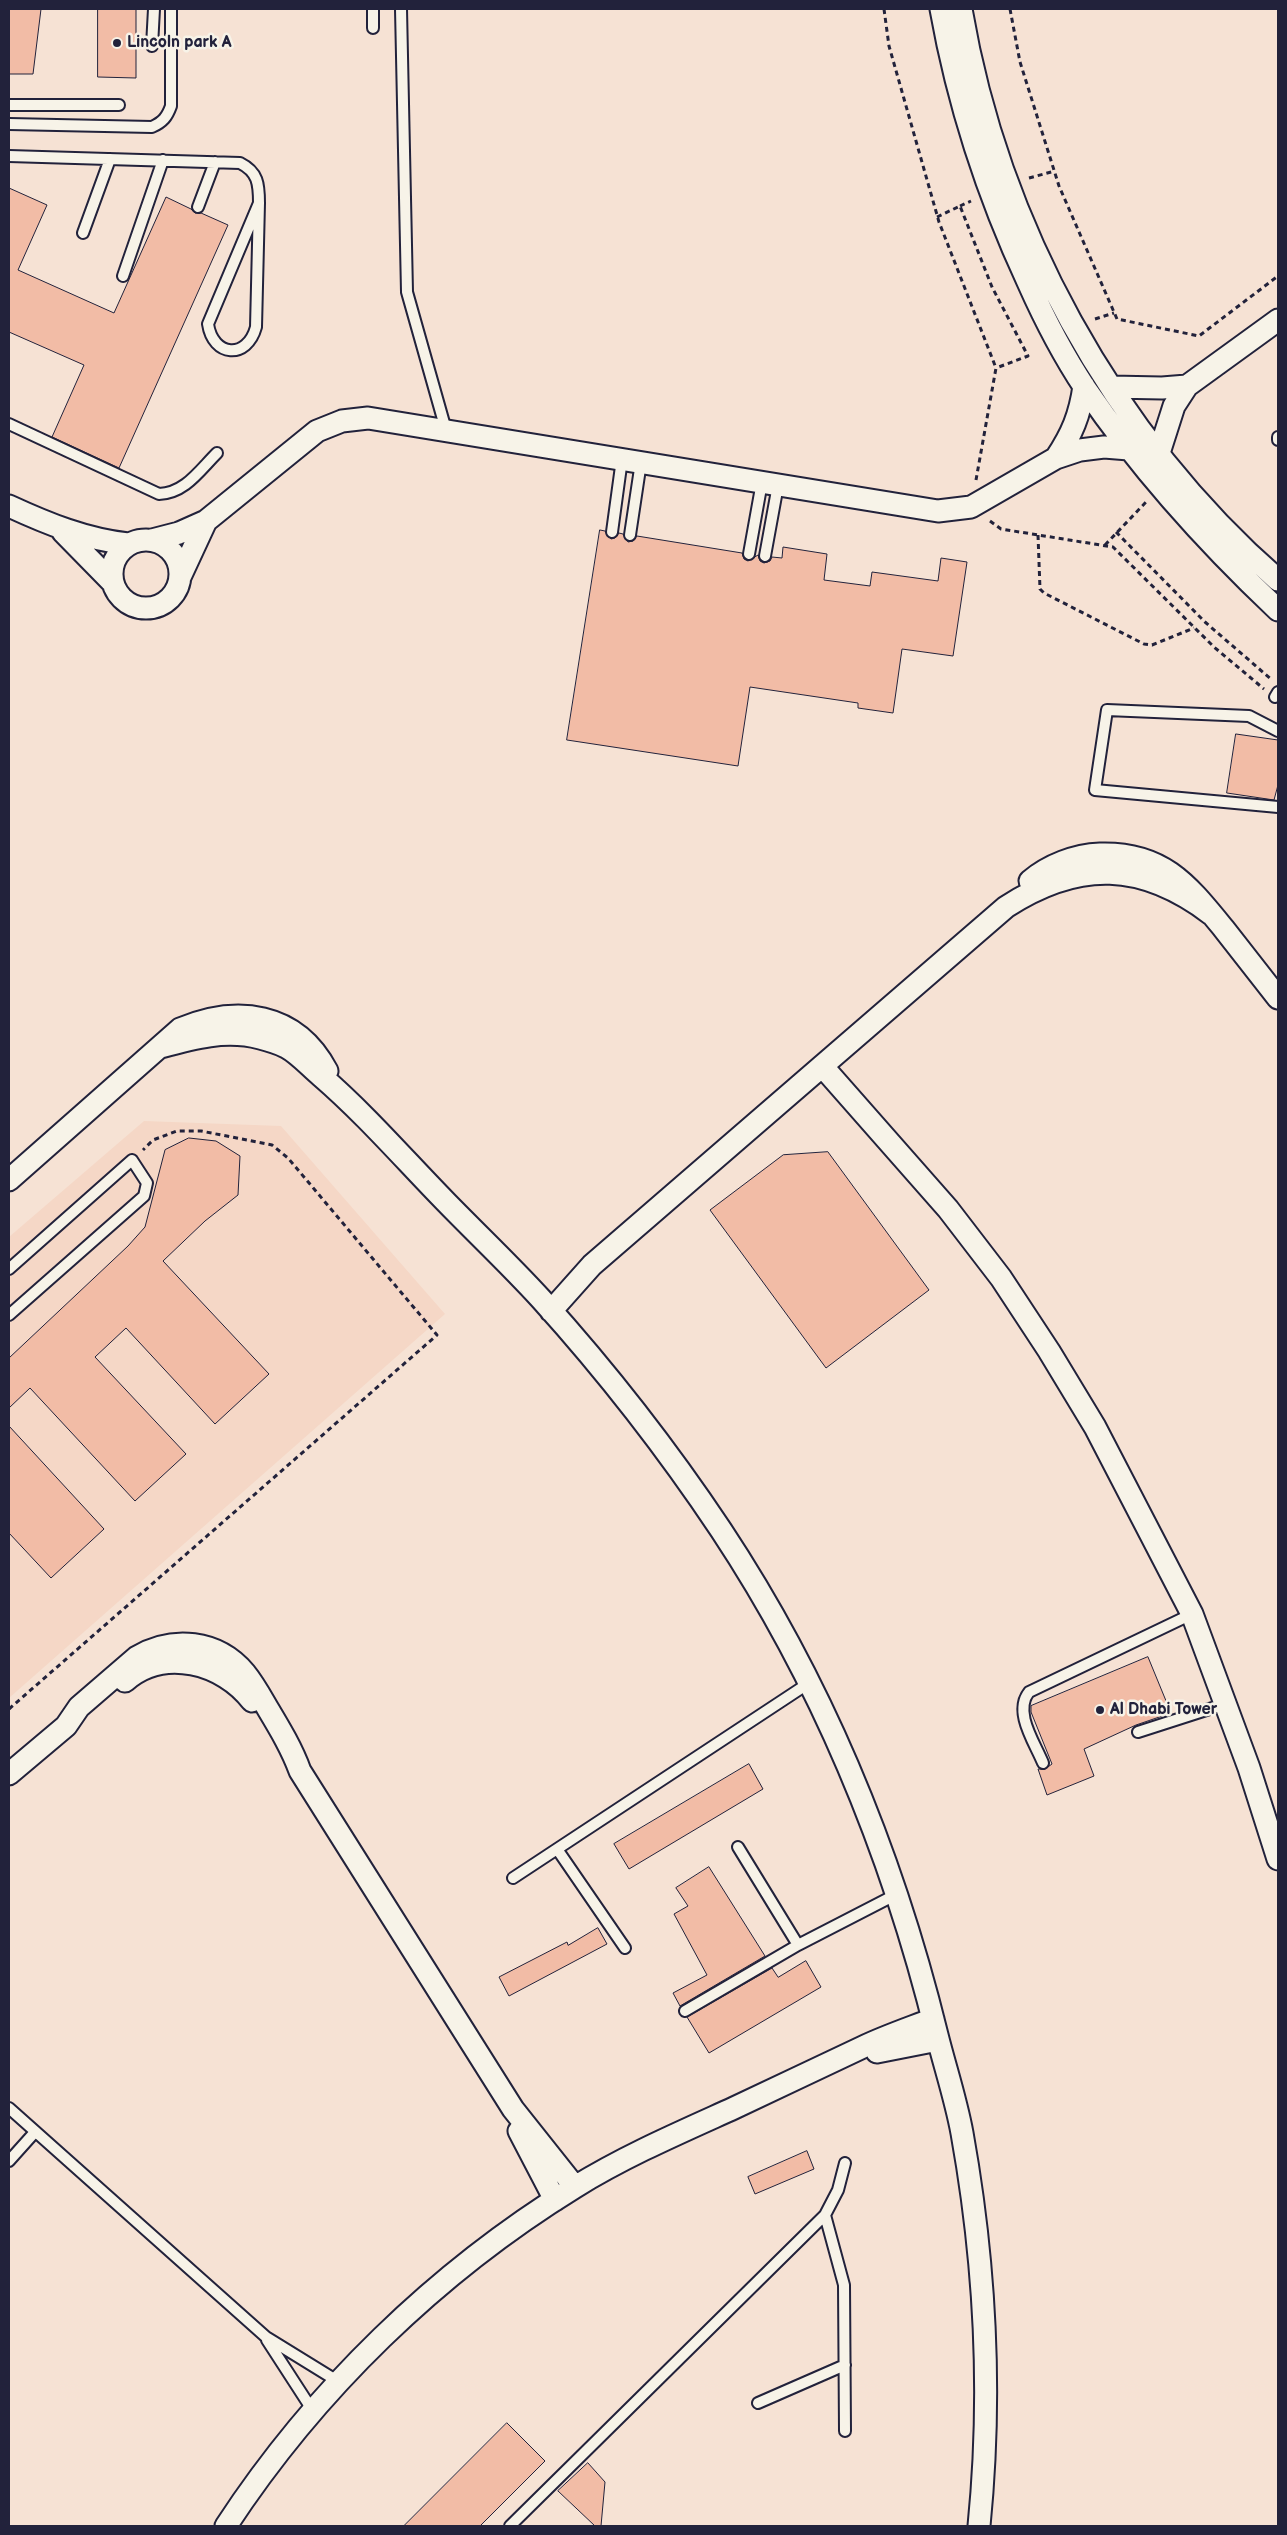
<!DOCTYPE html>
<html>
<head>
<meta charset="utf-8">
<style>
  body { margin:0 }
  #map { position:relative; width:1287px; height:2535px; overflow:hidden; background:#f6e2d4; font-family:"Balsamiq Sans",sans-serif }
  canvas { display:block }
  .frame { position:absolute; inset:0; border:10px solid #22223b; pointer-events:none }
</style>
</head>
<body>
<div id="map">
<canvas width="1287" height="2535"></canvas>
<div class="frame"></div>
</div>
<script>
const ctx = document.querySelector('canvas').getContext('2d');
ctx.lineJoin = 'round';
function paint(path, color) { ctx.fillStyle = color; ctx.fill(path, 'evenodd'); }
function strokePath(path, color, width, dash) { ctx.strokeStyle = color; ctx.lineWidth = width; ctx.lineCap = dash ? 'butt' : 'round'; ctx.setLineDash(dash || []); ctx.stroke(path); }
function write(font, color, halo, rows, align = 'center') {
  ctx.font = font + ' "Balsamiq Sans",sans-serif'; ctx.lineWidth = 5; ctx.setLineDash([]); ctx.textBaseline = 'middle'; ctx.strokeStyle = halo; ctx.fillStyle = color; for (const [text, x, y, turn = 0] of rows) {
    ctx.save(); ctx.translate(x, y); ctx.rotate((+turn || 0) * Math.PI / 180); ctx.textAlign = isNaN(turn) ? turn : align; if (halo) ctx.strokeText(text, 0, 0); ctx.fillText(text, 0, 0); ctx.restore();
  }
}
paint(new Path2D(`
  M144 1121 281 1126 445 1314 9 1698V1237Z`), '#f5d7c6');
const building = new Path2D(`
  M9 9H41L33 74H9Z
  M98 9H136V78L98 77Z
  M9 188 47 205 18 270 114 313 166 197 191 209 195 213H201L228 225 119 468 52 437 84 365 9 332Z
  M600 530 605 531 611 539 615 538 619 533 623 534 628 542 633 541 637 536 742 553 744 559 748 561 758 555 760 561 764 563 770 561 772 557 782 558 783 547 827 554 824 580 870 586 872 572 938 581 941 558 967 562 953 656 902 649 893 713 858 708V703L750 687 738 766 567 740Z
  M1236 734 1278 740V785L1274 800 1227 793Z
  M189 1138 216 1141 240 1156 238 1195 205 1221 163 1261 269 1374 215 1424 126 1328 95 1357 186 1454 135 1501 30 1388 9 1408V1358L128 1246 145 1227 165 1150Z
  M828 1152 929 1290 826 1368 710 1210 783 1155Z
  M9 1426 104 1529 51 1578 9 1533Z
  M1148 1657 1171 1713 1136 1725 1084 1749 1094 1776 1047 1795 1038 1769H1045L1052 1764 1031 1712V1706Z
  M749 1764 763 1789 629 1869 614 1844Z
  M709 1867 765 1956 680 2006 673 1993 707 1975 674 1914 688 1906 676 1888Z
  M598 1928 607 1944 509 1996 499 1977 567 1942 568 1945Z
  M806 1961 821 1987 709 2053 687 2017 772 1968 778 1977Z
  M807 2151 814 2169 755 2194 748 2177Z
  M507 2423 545 2461 480 2526H404Z
  M588 2463 605 2482 601 2526H595L558 2491Z`);
paint(building, '#f2bca6');
strokePath(building, '#22223b', 1);
const service = new Path2D(`
  M401 9 407 292 446 430
  M373 28V9
  M152 46 154 9
  M9 105H119
  M9 124 152 127C163 122 167 117 171 106V9
  M9 156 240 163C258 172 259 184 259 203
  M259 203 256 327C247 360 213 357 208 324Z
  M198 207 215 162
  M83 233 110 159
  M123 276 163 160
  M9 424 159 494C185 493 199 471 217 453
  M1278 437V440
  M612 532 622 459
  M630 535 641 462
  M749 554 762 482
  M765 556 778 485
  M1275 697 1278 692
  M1278 731 1249 716 1107 710 1095 790 1278 807
  M9 1269 132 1160 147 1183 144 1196 9 1315
  M1138 1732 1225 1704
  M1043 1763C1035 1743 1013 1712 1029 1692L1192 1614
  M738 1847 798 1945
  M557 1849 625 1948
  M513 1878 809 1683
  M685 2011 798 1945 897 1894
  M9 2108 266 2337 339 2382
  M9 2161 35 2132
  M825 2215 844 2285 845 2431
  M267 2340 313 2411
  M758 2403 845 2365
  M510 2526 825 2215 838 2190 845 2163`);
const minor = new Path2D(`
  M941 9C958 104 987 194 1028 282 1044 318 1063 355 1085 388 1141 470 1206 542 1278 610
  M961 9C998 226 1112 435 1278 580
  M1111 387 1162 388 1187 386
  M1159 453 1174 406 1187 386 1278 320
  M1056 458C1072 434 1080 415 1084 386
  M9 506C48 524 85 539 128 544
  M63 532 112 582
  M112 574a34 34 0 1 1 68 0a34 34 0 1 1-68 0Z
  M152 540 179 533 206 521 317 431 342 421 368 418 938 511 971 507 1056 458 1080 450 1104 447 1129 449
  M180 577 206 521
  M1030 881C1049 865 1075 855 1100 854 1163 852 1188 885 1224 929 1242 952 1260 975 1278 998
  M161 1047C193 1038 226 1029 260 1038 268 1040 278 1043 286 1047 299 1054 310 1067 321 1076 365 1114 404 1159 444 1200 476 1233 510 1265 541 1299 606 1371 667 1449 721 1530 823 1684 893 1856 937 2035 945 2067 956 2100 962 2133 985 2261 992 2396 979 2526
  M823 1067 948 1209 1001 1278 1049 1351 1095 1427 1192 1614 1249 1768 1278 1859
  M9 1180 180 1029C237 1005 296 1012 327 1071
  M551 1311 592 1265 1006 907C1079 860 1142 862 1211 914
  M125 1681C164 1647 223 1663 252 1701
  M9 1774 66 1726 79 1707 137 1657C173 1636 217 1640 245 1673 254 1684 261 1697 268 1709 280 1729 292 1749 300 1771L513 2109 575 2187
  M877 2052 938 2040
  M519 2131 555 2200
  M226 2526C315 2390 437 2272 575 2187 625 2156 681 2132 734 2108 777 2088 820 2067 863 2047 886 2036 910 2028 933 2019`);
strokePath(service, '#22223b', 14);
strokePath(minor, '#22223b', 25);
strokePath(new Path2D(`
  M884 9 889 46 939 222 996 368 976 480
  M1010 9 1020 62 1059 186 1117 319 1199 336 1278 276
  M1029 178 1055 171
  M960 206 971 201
  M937 217 960 206 992 287 1028 356 996 368
  M1095 319 1114 313
  M990 521 1001 529 1113 547 1214 647 1264 689
  M1116 532 1205 622 1272 680
  M1038 535 1040 589 1044 593 1144 644 1152 645 1194 628
  M1105 545 1147 501
  M9 1709 437 1335 288 1158 272 1145 201 1131H177L153 1140 143 1150`), '#22223b', 3, [5, 4]);
strokePath(service, '#f7f3e8', 10);
strokePath(minor, '#f7f3e8', 21);
for (const [x, y, r, color] of [
  [117,43,5,"#22223b"],
  [1100,1710,5,"#22223b"]
]) { const dot = new Path2D(); dot.arc(x, y, r, 0, 2 * Math.PI); ctx.fillStyle = color; ctx.fill(dot); strokePath(dot, '#f7f3e8', 2); }
write('bold 16px', '#22223b', '#f7f3e8', [
  ["Lincoln park A",127,43],
  ["Al Dhabi Tower",1110,1710]
], 'left');
</script>
</body>
</html>
